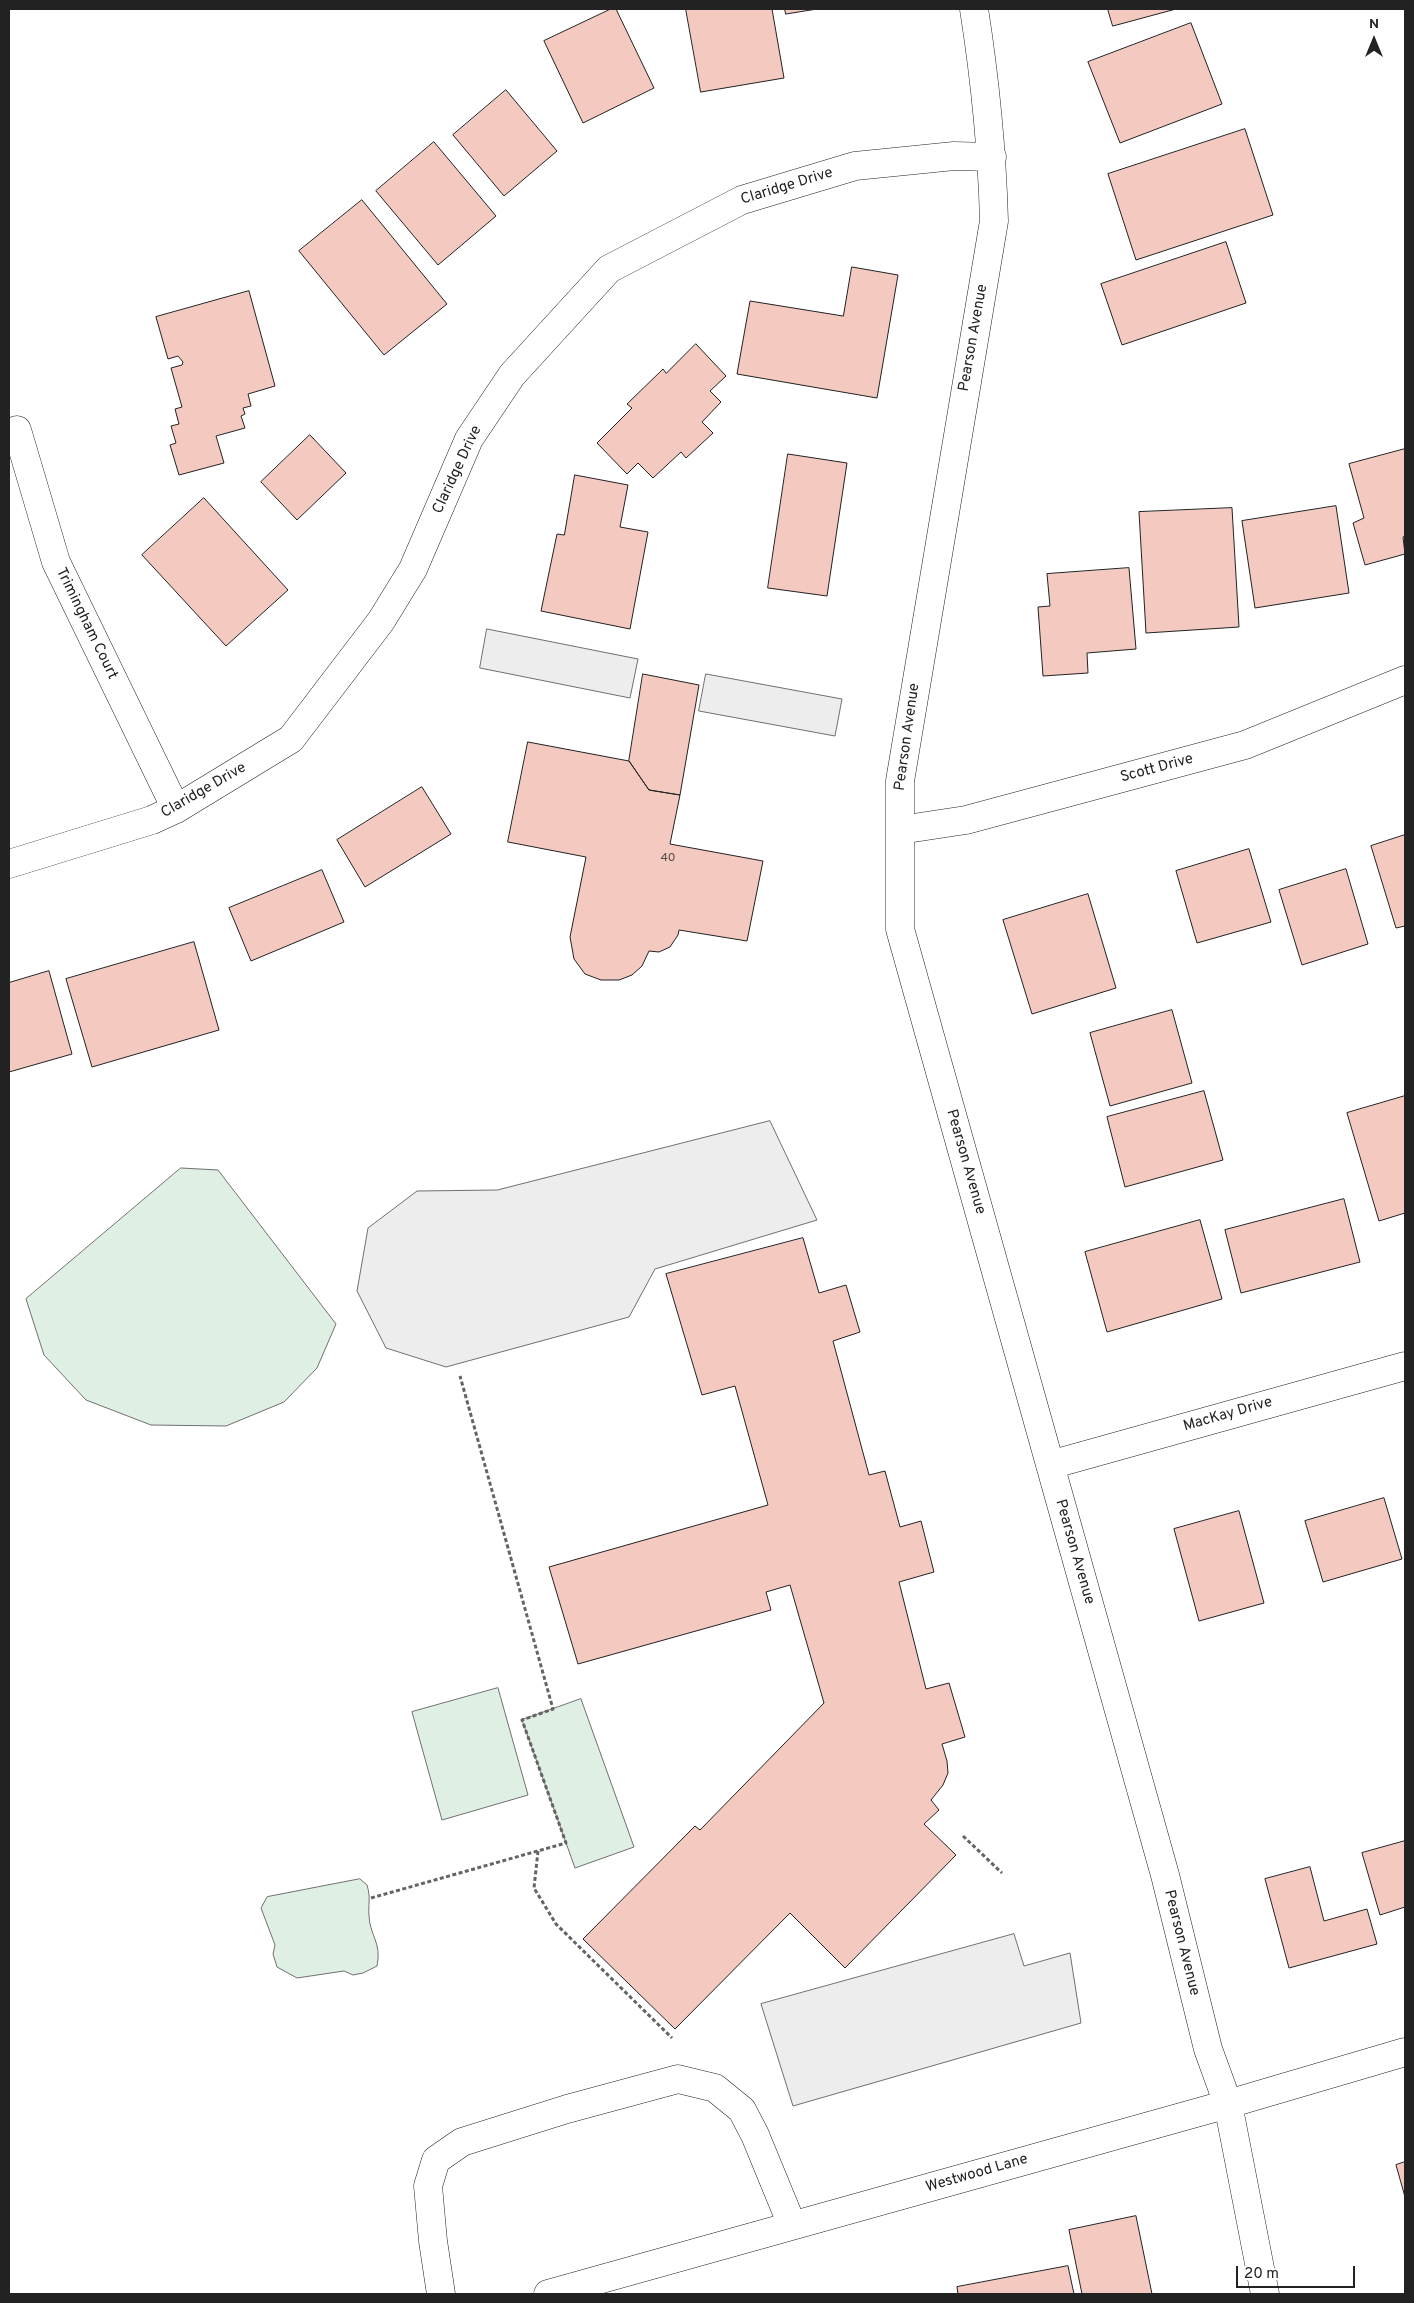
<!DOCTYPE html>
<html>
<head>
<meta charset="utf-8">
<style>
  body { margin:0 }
  #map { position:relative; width:1414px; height:2303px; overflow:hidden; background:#fff; font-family:Overpass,sans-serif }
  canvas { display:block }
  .frame { position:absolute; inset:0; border:10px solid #222; pointer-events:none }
  .north { position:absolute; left:1349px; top:15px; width:50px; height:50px; -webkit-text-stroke:4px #fff; paint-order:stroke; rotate:0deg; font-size:14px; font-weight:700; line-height:20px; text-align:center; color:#222 }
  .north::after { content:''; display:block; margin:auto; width:18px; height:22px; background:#222; clip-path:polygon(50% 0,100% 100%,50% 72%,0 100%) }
  .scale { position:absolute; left:1236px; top:2266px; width:119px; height:22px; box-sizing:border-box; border:2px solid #222; border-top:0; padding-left:6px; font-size:15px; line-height:18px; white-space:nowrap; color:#222; -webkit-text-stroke:4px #fff; paint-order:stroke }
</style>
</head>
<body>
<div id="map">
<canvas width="1414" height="2303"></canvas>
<div class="frame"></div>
<div class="north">N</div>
<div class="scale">20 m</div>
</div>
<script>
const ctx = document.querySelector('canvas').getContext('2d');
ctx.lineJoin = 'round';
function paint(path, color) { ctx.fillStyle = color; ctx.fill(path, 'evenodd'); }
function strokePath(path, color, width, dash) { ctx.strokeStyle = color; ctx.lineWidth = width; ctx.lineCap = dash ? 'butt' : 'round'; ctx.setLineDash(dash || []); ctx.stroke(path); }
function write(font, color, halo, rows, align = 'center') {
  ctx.font = font + ' Overpass,sans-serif'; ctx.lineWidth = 4; ctx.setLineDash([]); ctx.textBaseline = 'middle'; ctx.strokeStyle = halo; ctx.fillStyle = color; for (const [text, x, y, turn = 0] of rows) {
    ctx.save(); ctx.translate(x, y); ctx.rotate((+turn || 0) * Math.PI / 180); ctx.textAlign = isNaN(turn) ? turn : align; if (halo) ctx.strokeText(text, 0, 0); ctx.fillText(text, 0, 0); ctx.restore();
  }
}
const green = new Path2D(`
  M181 1168 218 1170 336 1324 317 1368 284 1402 226 1426 151 1425 86 1400 44 1355 26 1299Z
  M498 1688 528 1795 442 1820 412 1712Z
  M581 1699 634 1847 575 1868 522 1720Z
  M360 1879 367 1885C371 1898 368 1904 369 1916 370 1936 382 1943 377 1966L363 1973 353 1975 344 1971 297 1978 277 1967 273 1954 275 1945 261 1908 267 1897Z`);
paint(green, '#e0efe3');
strokePath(green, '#6f6f6f', 1);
const parking = new Path2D(`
  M487 629 638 659 630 698 480 668Z
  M706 674 842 699 835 736 699 711Z
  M770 1121 817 1220 655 1269 629 1317 446 1367 386 1348 357 1291 368 1228 417 1191 497 1190Z
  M1014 1934 1024 1966 1070 1953 1081 2023 793 2106 761 2004Z`);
paint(parking, '#ededed');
strokePath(parking, '#6f6f6f', 1);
const building = new Path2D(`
  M611 9H616L654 88 583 123 544 41Z
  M686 9H772L784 78 701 92Z
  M785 9H817L786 14Z
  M1108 9H1176L1113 26Z
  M1191 23 1222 104 1120 143 1088 62Z
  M506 90 557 151 504 196 453 135Z
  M1245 129 1273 215 1136 260 1108 174Z
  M434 142 496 216 438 265 376 191Z
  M362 200 447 304 384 355 299 251Z
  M1226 242 1246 303 1122 345 1101 284Z
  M852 267 898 275 877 398 737 374 750 301 843 316Z
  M249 291 275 386 248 394 251 406 243 408 245 414 241 416 245 428 216 436 224 463 179 475 170 445 176 443 171 426 179 424 175 409 182 407 171 368 182 365 183 362 178 356 168 359 156 317Z
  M696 344 726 376 710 391 721 402 702 422 713 433 686 458 681 452 653 478 638 463 627 474 597 443 632 408 627 404 663 369 666 373Z
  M310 435 346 473 297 520 261 482Z
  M1405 449V536L1403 537 1405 554 1365 565 1353 523 1364 518 1349 464Z
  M788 454 847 463 827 596 768 588Z
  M575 475 628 485 620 527 648 532 630 629 541 611 557 534 564 535Z
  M204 498 288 590 226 646 142 555Z
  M1336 506 1349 593 1255 608 1242 521Z
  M1232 508 1239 627 1146 633 1139 512Z
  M1129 568 1136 649 1087 653 1088 673 1043 676 1038 607 1050 606 1047 574Z
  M643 674 699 685 680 795 649 790 629 761Z
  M528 742 629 761 649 790 680 795 670 844 763 861 747 941 679 930 678 935 670 947 659 952 649 951 642 966 632 975 619 980H601L585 974 574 959 570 937 586 857 508 842Z
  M422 787 451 834 365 887 337 840Z
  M1405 835V926L1396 928 1371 846Z
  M1249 849 1271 922 1197 943 1176 871Z
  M1346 869 1368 944 1302 965 1279 890Z
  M322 870 344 922 251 961 229 908Z
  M1088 894 1116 988 1032 1014 1003 920Z
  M194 942 219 1030 92 1067 66 979Z
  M49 971 72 1054 9 1072V983Z
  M1172 1010 1192 1083 1110 1106 1090 1033Z
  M1204 1091 1223 1160 1125 1187 1107 1117Z
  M1405 1096V1213L1379 1221 1347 1113Z
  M1344 1199 1360 1262 1241 1293 1225 1230Z
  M1200 1220 1222 1299 1107 1332 1085 1252Z
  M803 1238 819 1293 846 1285 860 1332 833 1341 869 1475 885 1471 900 1527 921 1521 934 1572 899 1582 926 1689 949 1683 965 1737 942 1744 947 1761 948 1773 943 1785 931 1800 939 1810 924 1824 956 1855 845 1968 790 1913 675 2029 583 1939 695 1826 700 1830 824 1703 790 1585 766 1592 771 1610 578 1664 549 1567 768 1505 735 1386 702 1395 666 1274Z
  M1384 1498 1402 1559 1323 1582 1305 1521Z
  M1239 1511 1264 1603 1199 1621 1174 1529Z
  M1405 1841V1907L1380 1915 1362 1853Z
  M1310 1867 1324 1921 1367 1909 1377 1944 1289 1968 1265 1879Z
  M1405 2162V2197L1396 2165Z
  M1136 2216 1152 2294H1082L1069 2230Z
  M1068 2266 1074 2294H958L957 2287Z`);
paint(building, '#f3c9c0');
strokePath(building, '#222', 1);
const minor = new Path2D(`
  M974 9C985 79 992 149 994 221L900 781V929L1165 1875 1208 2049 1228 2104 1265 2294
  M17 430 56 562 176 809
  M900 830 966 820 1245 745 1405 680
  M9 864 152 820 176 809 291 739 381 621 413 569 469 439 512 375 609 269 742 200 855 166 954 156 992 157
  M1050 1465 1405 1366
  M441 2294 433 2241 428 2186 436 2160 462 2142 567 2109 678 2079 715 2088 742 2110 755 2135 792 2225
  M548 2294 1228 2104 1405 2052`);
strokePath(minor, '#222', 29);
strokePath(new Path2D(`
  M963 1836 1002 1873
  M538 1851 534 1888 556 1924 672 2038
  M371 1898 566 1843 522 1720 553 1709 460 1376`), '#646464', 3, [4, 2.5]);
strokePath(minor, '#fff', 28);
write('12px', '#564c4a', null, [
  ["40",668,859]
]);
write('15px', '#222', '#fff', [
  ["Claridge Drive",787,187,-17],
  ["Pearson Avenue",974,338,-80],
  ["Claridge Drive",458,470,-65],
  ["Trimingham Court",86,624,64],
  ["Pearson Avenue",908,737,-82],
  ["Scott Drive",1157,769,-15],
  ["Claridge Drive",204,791,-30],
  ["Pearson Avenue",965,1162,74],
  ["MacKay Drive",1228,1415,-16],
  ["Pearson Avenue",1074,1552,74],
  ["Pearson Avenue",1181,1943,76],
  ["Westwood Lane",977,2174,-16]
]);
</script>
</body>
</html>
